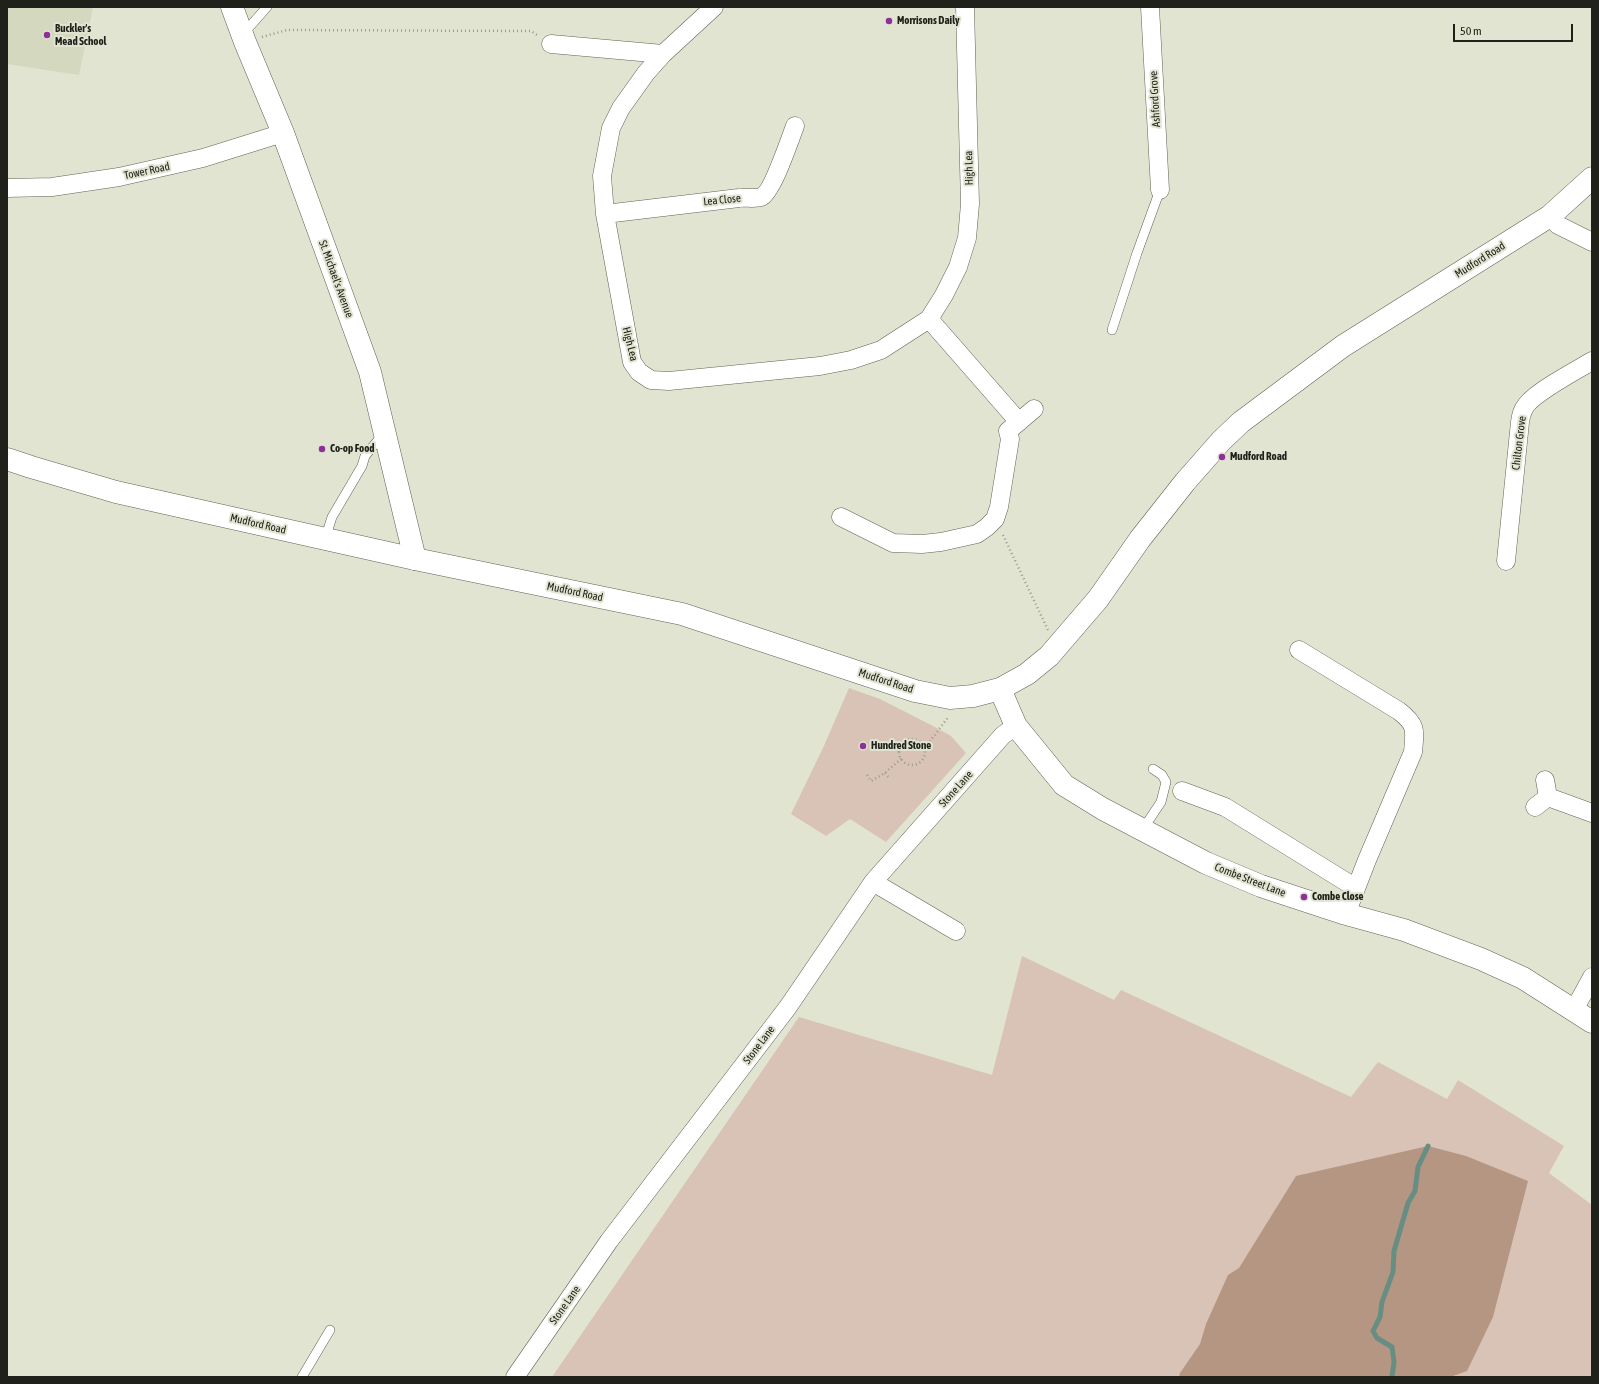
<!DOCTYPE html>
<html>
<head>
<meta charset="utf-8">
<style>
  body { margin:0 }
  #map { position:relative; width:1599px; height:1384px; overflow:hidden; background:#e1e4d1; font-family:"Asap Condensed",sans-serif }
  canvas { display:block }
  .frame { position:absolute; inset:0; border:8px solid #20211a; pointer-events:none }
  .scale { position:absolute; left:1453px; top:24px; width:120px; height:18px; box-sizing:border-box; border:2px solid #20211a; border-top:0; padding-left:5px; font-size:12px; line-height:14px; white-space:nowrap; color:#20211a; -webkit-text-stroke:3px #e1e4d1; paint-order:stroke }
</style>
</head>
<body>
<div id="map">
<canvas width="1599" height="1384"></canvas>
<div class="frame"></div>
<div class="scale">50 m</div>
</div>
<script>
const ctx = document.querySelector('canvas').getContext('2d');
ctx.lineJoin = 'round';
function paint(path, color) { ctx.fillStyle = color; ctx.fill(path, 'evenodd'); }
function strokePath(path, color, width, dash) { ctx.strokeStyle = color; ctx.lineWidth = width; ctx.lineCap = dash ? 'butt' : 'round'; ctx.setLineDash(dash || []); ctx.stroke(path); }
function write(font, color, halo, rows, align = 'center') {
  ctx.font = font + ' "Asap Condensed",sans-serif'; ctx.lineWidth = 4; ctx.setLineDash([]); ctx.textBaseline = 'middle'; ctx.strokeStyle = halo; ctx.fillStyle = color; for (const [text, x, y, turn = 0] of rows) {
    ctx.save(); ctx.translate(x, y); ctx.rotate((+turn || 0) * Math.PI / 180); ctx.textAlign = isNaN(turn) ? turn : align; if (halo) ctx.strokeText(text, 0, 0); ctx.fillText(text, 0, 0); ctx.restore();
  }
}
paint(new Path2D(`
  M7 7H93L79 75 7 64Z`), '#d4d8bf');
paint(new Path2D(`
  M849 688 880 699 931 725 951 736 966 753 886 842 850 819 826 836 791 814 823 748Z
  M1022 956 1114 1000 1121 990 1351 1097 1378 1062 1447 1099 1458 1080 1564 1146 1549 1173 1592 1205V1377H552L799 1017 992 1075Z`), '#d8c3b6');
paint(new Path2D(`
  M1428 1146 1466 1156 1528 1181 1493 1317 1467 1371 1450 1377H1179L1180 1373 1200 1344 1206 1324 1228 1275 1239 1268 1296 1176Z`), '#b59682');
strokePath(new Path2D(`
  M1392 1377 1394 1362 1392 1347 1377 1338 1373 1331 1380 1317 1382 1302 1393 1272 1394 1251 1408 1203 1415 1191 1418 1167 1428 1146`), '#678e83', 5);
const lane = new Path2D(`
  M243 34 267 7
  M1112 330 1137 253 1160 190
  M325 539 332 517 362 466 365 456 384 433
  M1143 829 1161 802 1166 782 1162 775 1153 769
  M302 1377 330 1330`);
const street = new Path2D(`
  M714 7 663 54 646 73 621 108 611 128 602 176 605 214 632 362 639 372 651 380 669 381 820 366 851 360 881 350 929 319 944 295 958 267 967 238 970 204 965 7
  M1150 7 1160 190
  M551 44 663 54
  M7 188 52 187 119 177 203 158 283 133
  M605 214 739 198C745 197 755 199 761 197 772 193 790 139 795 126
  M1550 216 1558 225 1592 242
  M929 319 1019 422
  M841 517 893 543 922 544 941 542 977 534 987 527 995 519 999 507 1010 439 1008 431 1034 409
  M1506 561 1520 422C1521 415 1522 410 1527 404 1539 390 1575 371 1592 361
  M1299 650 1399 711C1417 725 1415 730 1413 752L1367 860 1346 914
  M1182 791 1225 807 1356 888
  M1548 797 1592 813
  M1535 807 1548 797 1545 780
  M873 882 956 931
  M1574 1010 1592 977
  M515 1377 609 1241 788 1007 873 882 1003 735 1016 726`);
const secondary = new Path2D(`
  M232 7 245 42 283 133 370 372 415 559
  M1000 689 1016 726 1064 785 1103 809 1206 863 1261 886 1346 914 1404 930 1481 959 1523 978 1592 1022`);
const primary = new Path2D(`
  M7 459 31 467 116 492 415 559 682 614 915 691 950 698 973 696 1000 689 1027 674 1049 656 1098 599 1140 539 1185 482 1221 441 1241 422 1343 346 1550 216 1592 178`);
strokePath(lane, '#606352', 10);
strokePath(street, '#606352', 19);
strokePath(secondary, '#606352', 23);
strokePath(primary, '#606352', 23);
strokePath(new Path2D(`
  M262 37 287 30 531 31 537 35
  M1003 535 1048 630
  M899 752a13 13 0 1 1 26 0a13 13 0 1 1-26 0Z
  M925 748 949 716
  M885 773 889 778
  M867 775 871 781 885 773 902 758`), '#9a9c8e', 2.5, [1, 3]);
strokePath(lane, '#fff', 9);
strokePath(street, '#fff', 18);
strokePath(secondary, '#fff', 22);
strokePath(primary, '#fff', 22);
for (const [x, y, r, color] of [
  [889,21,4,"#8e3099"],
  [47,35,4,"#8e3099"],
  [322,449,4,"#8e3099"],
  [1222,457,4,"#8e3099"],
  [863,746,4,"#8e3099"],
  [1304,897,4,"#8e3099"]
]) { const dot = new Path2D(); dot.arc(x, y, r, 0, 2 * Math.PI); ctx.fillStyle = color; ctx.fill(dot); strokePath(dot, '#e1e4d1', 1.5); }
write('bold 11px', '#20211a', '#e1e4d1', [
  ["Morrisons Daily",897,21],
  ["Buckler's",55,29],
  ["Mead School",55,42],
  ["Co-op Food",330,449],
  ["Mudford Road",1230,457],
  ["Hundred Stone",871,746],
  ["Combe Close",1312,897]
], 'left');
write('11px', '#20211a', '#e1e4d1', [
  ["Ashford Grove",1155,99,-93],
  ["High Lea",969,168,-91],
  ["Tower Road",147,171,-12],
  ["Lea Close",722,200,-6],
  ["Mudford Road",1480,260,-32],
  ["St. Michael's Avenue",336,279,70],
  ["High Lea",630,344,76],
  ["Chilton Grove",1519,443,-83],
  ["Mudford Road",258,524,13],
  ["Mudford Road",575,592,12],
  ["Mudford Road",886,681,18],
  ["Stone Lane",956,789,-48],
  ["Combe Street Lane",1250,880,21],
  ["Stone Lane",759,1045,-53],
  ["Stone Lane",565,1305,-55]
]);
</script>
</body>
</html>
